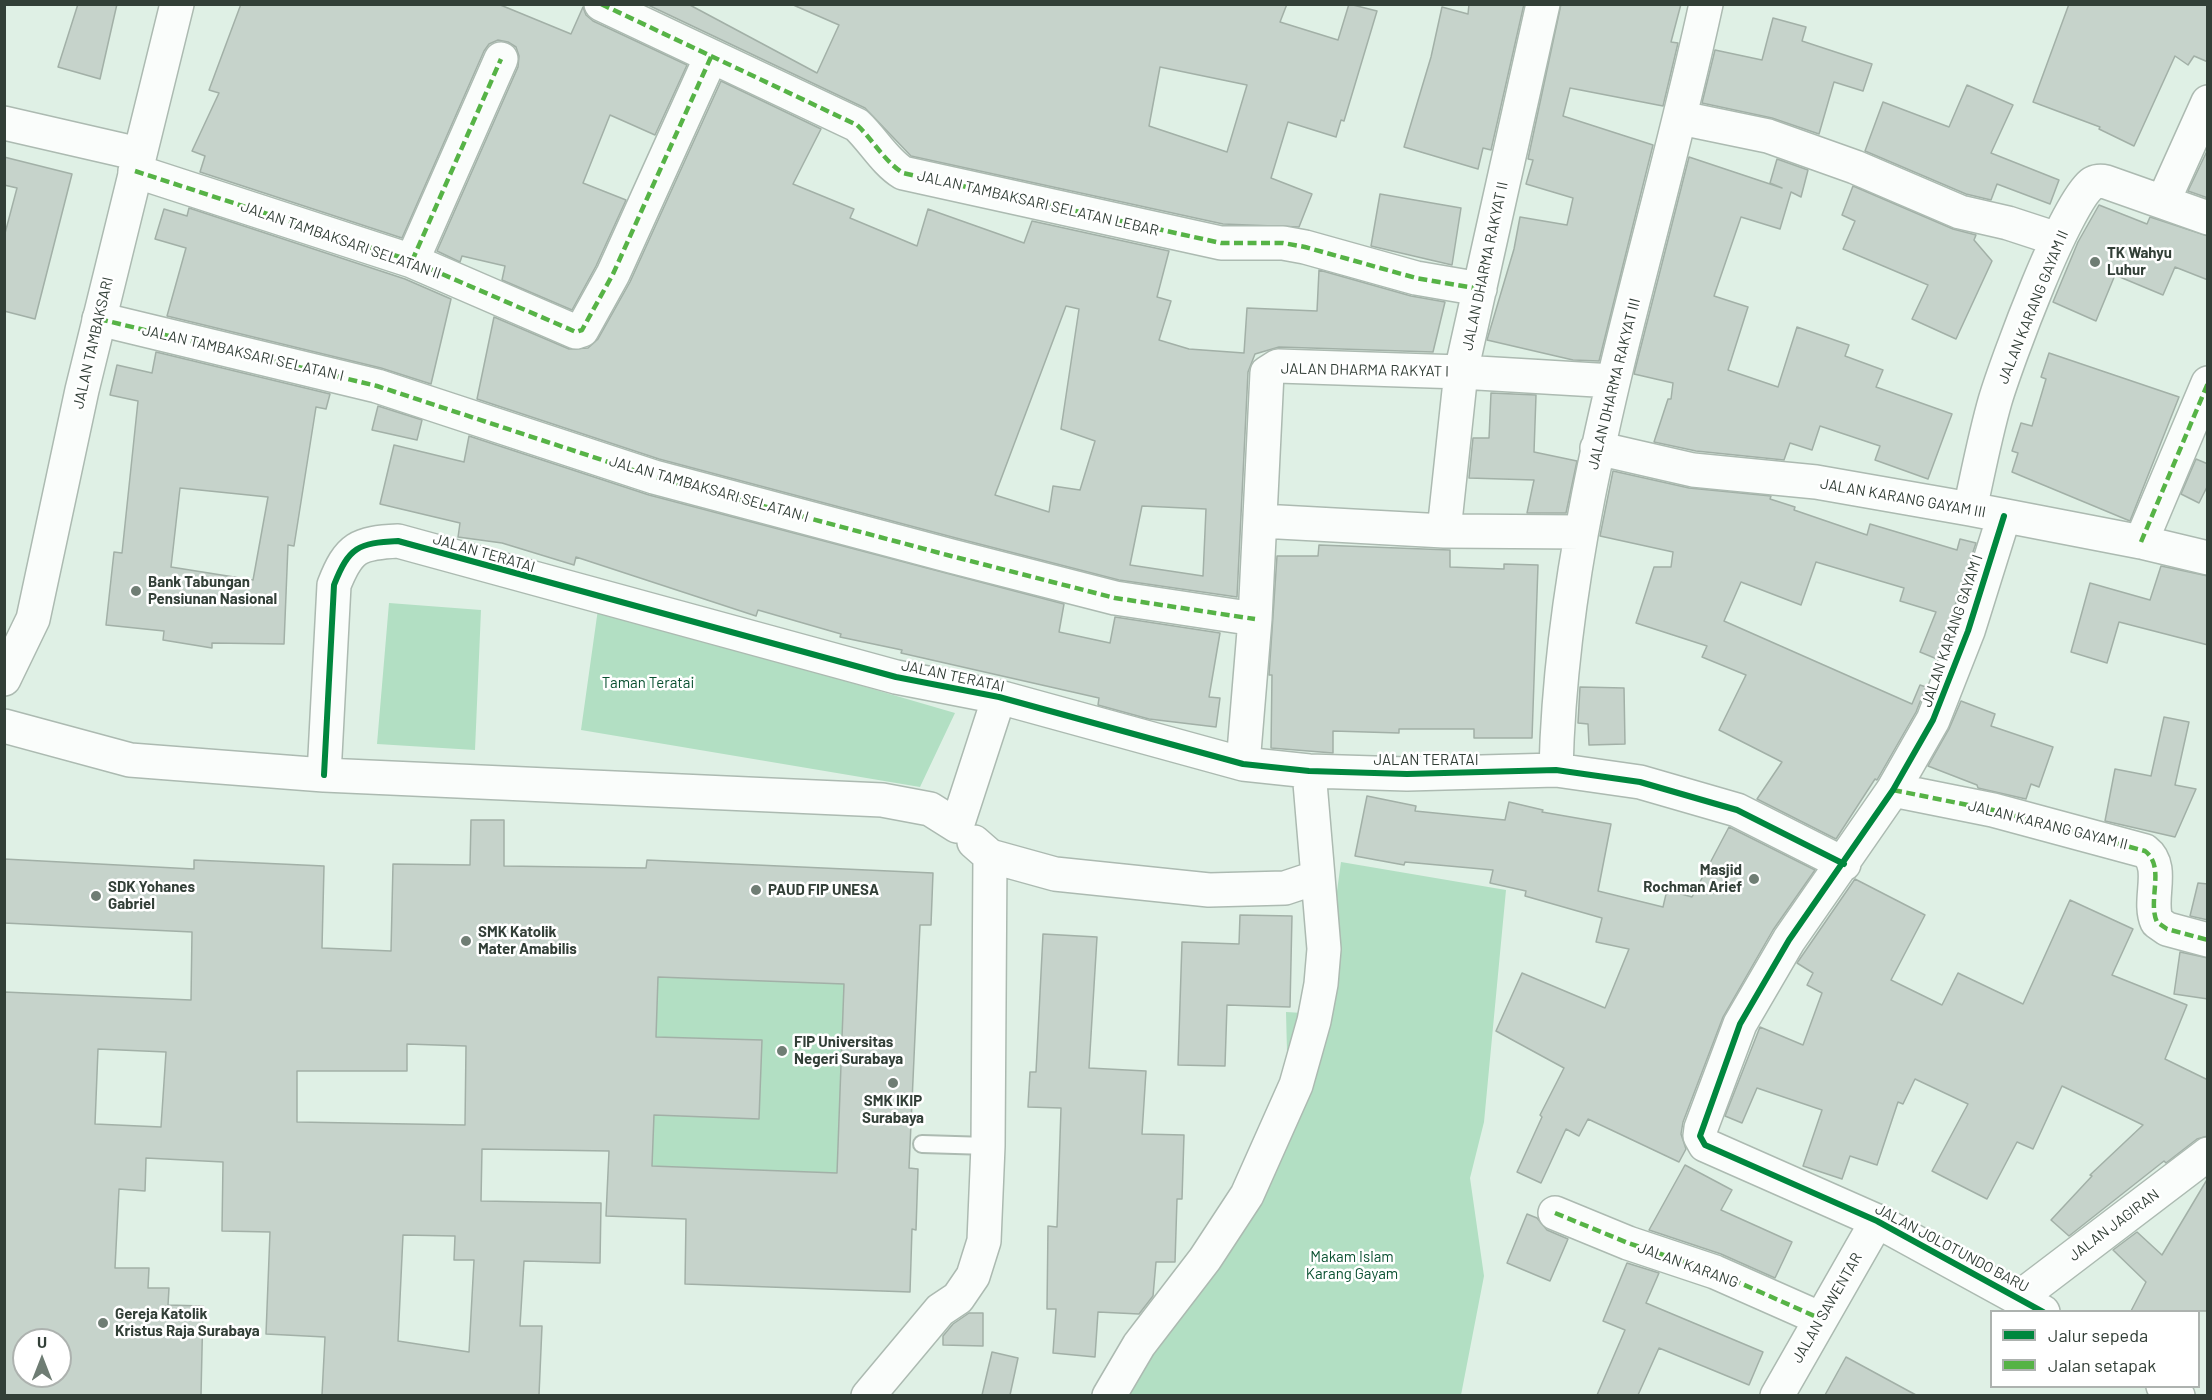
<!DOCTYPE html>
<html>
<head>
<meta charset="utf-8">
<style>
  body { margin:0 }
  #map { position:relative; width:2212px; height:1400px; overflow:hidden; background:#dff0e5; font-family:Barlow,sans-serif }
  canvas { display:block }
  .frame { position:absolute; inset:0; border:6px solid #323f37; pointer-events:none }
  .legend { position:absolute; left:1990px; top:1310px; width:210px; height:78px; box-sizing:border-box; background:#fff; border:2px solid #adb2af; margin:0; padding:8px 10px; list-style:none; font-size:18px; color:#323f37 }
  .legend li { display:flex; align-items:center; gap:12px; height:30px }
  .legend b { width:30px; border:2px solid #adb2af }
  .north { position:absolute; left:12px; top:1328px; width:60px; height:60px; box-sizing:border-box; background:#fff; border:2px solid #adb2af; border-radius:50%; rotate:0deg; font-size:16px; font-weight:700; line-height:24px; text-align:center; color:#323f37 }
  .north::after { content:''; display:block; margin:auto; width:21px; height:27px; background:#6f7d74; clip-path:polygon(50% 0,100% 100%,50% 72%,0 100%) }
</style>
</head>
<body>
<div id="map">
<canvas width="2212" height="1400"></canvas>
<div class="frame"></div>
<ul class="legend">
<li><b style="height:8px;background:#00873e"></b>Jalur sepeda</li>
<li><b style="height:8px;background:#56b346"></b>Jalan setapak</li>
</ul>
<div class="north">U</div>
</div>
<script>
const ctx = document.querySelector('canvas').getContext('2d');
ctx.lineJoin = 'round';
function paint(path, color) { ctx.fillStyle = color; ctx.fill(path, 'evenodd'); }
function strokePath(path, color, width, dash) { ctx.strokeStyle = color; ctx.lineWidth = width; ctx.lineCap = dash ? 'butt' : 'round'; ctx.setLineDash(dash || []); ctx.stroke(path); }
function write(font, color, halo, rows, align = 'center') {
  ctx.font = font + ' Barlow,sans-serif'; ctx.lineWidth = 5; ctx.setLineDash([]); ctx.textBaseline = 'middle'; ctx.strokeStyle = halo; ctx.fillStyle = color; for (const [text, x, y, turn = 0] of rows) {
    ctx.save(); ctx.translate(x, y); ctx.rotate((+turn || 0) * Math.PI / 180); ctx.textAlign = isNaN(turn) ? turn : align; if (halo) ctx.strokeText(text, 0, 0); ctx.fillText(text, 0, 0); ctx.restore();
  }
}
paint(new Path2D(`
  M389 603 481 610 475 750 377 744Z
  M598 609 955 713 920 787 581 730Z
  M1341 862 1506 890 1484 1122 1470 1178 1484 1276 1461 1395 1112 1396 1289 1132 1286 1012 1320 1014Z
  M658 977 844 984 837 1173 652 1166 654 1115 761 1040 656 1037Z`), '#b2dfc3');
const building = new Path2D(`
  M78 4H117L100 79 58 67Z
  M241 4H498L571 34 583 7 586 15 593 21 687 65 655 135 610 115 583 183 626 200 596 266 572 310 502 280 505 266 462 256 460 262 437 251 518 67 519 56 516 47 508 42 498 40 489 44 484 51 402 238 200 172 205 156 192 151 219 93 209 90Z
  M646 4H688L817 73 839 25 791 4H1287L1280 22 1338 40 1349 4 1377 11 1344 121 1341 120 1336 137 1288 122 1271 178 1312 194 1299 227 1223 224 911 156 865 108ZM1160 67 1247 85 1227 152 1149 126Z
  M1469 4H1524L1491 150 1483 148 1478 169 1404 147 1431 57 1442 7 1468 14Z
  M1561 4H1681L1671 42 1678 43 1663 106 1570 88 1563 116 1653 145 1599 361 1573 360 1487 340 1514 249 1520 217 1567 225 1573 198 1526 184 1533 160 1528 159Z
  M2069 4H2208V62L2194 56 2188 65 2175 56 2134 146 2099 129 2100 127 2033 102Z
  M1773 18 1806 27 1802 41 1872 64 1863 91 1834 82 1819 134 1772 118 1702 103 1715 50 1762 60Z
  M721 81 821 129 793 184 854 209 850 218 917 246 928 209 1024 243 1032 221 1169 251 1157 297 1171 301 1159 340 1189 349 1244 353 1247 308 1317 311 1319 270 1411 296 1445 302 1433 352 1279 347 1255 354 1248 372 1237 597 1119 580 956 538 659 459 477 399 494 317 569 349 588 348 598 339 630 282ZM1066 306 1079 309 1061 429 1095 441 1080 490 1053 486 1049 512 995 495ZM1142 506 1206 509 1203 576 1130 565Z
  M1967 85 2013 105 1991 153 2059 180 2050 204 1997 184 1991 200 1966 194 1865 151 1883 102 1949 127Z
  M2208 149V198L2188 191Z
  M4 157 72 174 35 319 4 311V237L17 188 4 185Z
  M1689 157 1782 188 1770 183 1777 159 1808 170 1801 197 1791 192 1780 229 1741 217 1714 296 1748 307 1728 370 1778 387 1797 327 1849 345 1845 356 1883 370 1876 387 1952 414 1928 479 1875 460 1880 446 1820 426 1812 450 1790 443 1784 460 1696 451 1654 442 1668 399H1671L1673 383 1634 374Z
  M1853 186 1953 229 1976 235 1974 240 1992 261 1956 339 1912 319 1928 285 1843 249 1855 221 1842 215Z
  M1380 194 1461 208 1452 265 1371 246Z
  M2099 205 2147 224 2150 217 2208 236V280L2175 267 2163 295 2115 275 2096 321 2053 302 2078 242Z
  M189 208 405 279 451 299 431 384 381 368 167 316 186 248 155 239 164 209 187 216Z
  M156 352 330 394 326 409 316 407 294 546 288 545 284 644 212 643V648L163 640 164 631 106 625 114 552 122 553 138 401 110 395 117 365 152 373ZM180 488 268 497 253 580 171 567Z
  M2049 353 2179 397 2130 521 2012 472 2018 453 2012 451 2021 423 2032 426 2046 379 2041 377Z
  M1491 393 1536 395 1534 452 1577 461 1566 513H1527L1534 480 1469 478 1473 438H1489Z
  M378 406 422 420 417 440 372 430Z
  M469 436 649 495 1064 604 1059 632 1110 643 1115 617 1220 633 1209 697 1220 698 1216 727 1149 719 1098 705 1099 698 901 653 902 650 840 637 841 634 758 610 756 616 576 557 574 565 502 543 458 537 460 523 380 504 394 445 464 462Z
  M2196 459 2208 464V485L2199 503 2181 494Z
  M1613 471 1689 488 1771 496 1770 499 1795 507 1794 510 1867 535 1870 524 1957 550 1960 539 1976 543 1937 659 1920 652 1936 612 1900 601 1904 588 1816 562 1801 605 1741 582 1724 621 1912 704 1920 685 1926 687 1916 712 1877 780 1875 779 1836 839 1757 799 1782 762 1719 730 1746 675 1702 657 1707 646 1636 623 1654 567H1671L1673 552 1600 536Z
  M1319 545 1450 550V567L1504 569V564L1538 565 1532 738H1474V729H1399V733L1333 731V753L1271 748 1272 675H1269L1277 556H1318Z
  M2161 566 2208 576V645L2119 622 2107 663 2071 652 2090 583 2150 600Z
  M1580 687 1624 688 1625 744 1589 745 1588 724 1578 723Z
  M1961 701 1995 714 1991 726 2053 747 2039 787 2031 784 2026 799 1978 788 1977 785 1928 766 1949 729Z
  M2164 717 2189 722 2175 785 2196 789 2175 837 2105 821 2115 769 2151 776Z
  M1367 796 1416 806 1415 811 1505 820 1509 802 1543 810 1542 812 1611 824 1598 891 1663 907 1667 890 1692 897 1729 827 1815 870 1773 930 1723 1017 1683 1122 1681 1134 1686 1149 1679 1162 1588 1119 1579 1136 1566 1129 1541 1183 1517 1172 1542 1117 1540 1115 1564 1068 1496 1031 1522 973 1605 1008 1629 949 1596 942 1602 918 1525 896 1526 891 1490 883 1493 870 1405 862 1404 865 1355 856Z
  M471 820H504V866L646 868 647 860 933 873 931 925H920L909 1168 918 1169 916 1230 912 1229 910 1292 685 1284 686 1219 606 1216 609 1151 482 1149 481 1201 601 1203 600 1263 524 1261 520 1326H542L539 1395H322L325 1337 266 1334 270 1232 222 1231 223 1162 146 1158 145 1191 119 1189 115 1268H149L148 1288H169L168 1305 203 1306 201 1395H4V992L191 1000 192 932 4 923V859L194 869V860L324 866 322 948 391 951 393 864 470 865ZM658 977 844 984 837 1173 652 1166 654 1115 759 1119 762 1040 656 1037ZM407 1044 466 1046 465 1125 297 1122V1071H407ZM98 1049 166 1052 161 1127 95 1124ZM403 1235 455 1236 454 1260H474L469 1352 398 1341ZM24 1340H60V1376H24Z
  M1855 879 1925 915 1891 980 1942 1005 1958 973 2023 1004 2070 900 2133 929 2112 975 2187 1005 2165 1059 2208 1080V1136L2197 1139 2166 1163 2164 1161 2069 1236 2051 1220 2092 1176 2090 1175 2143 1125 2062 1086 2033 1149 2017 1142 1987 1199 1932 1171 1968 1104 1915 1079 1903 1104 1898 1102 1877 1165 1850 1156 1842 1179 1803 1166 1822 1110 1757 1088 1742 1123 1725 1116 1760 1027 1803 1045 1822 993 1807 985 1813 973 1797 963Z
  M2198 883 2208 884V920L2190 916Z
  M1240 915 1292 916 1290 1007 1227 1005 1225 1066 1178 1065 1182 942 1239 944Z
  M1043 934 1097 937 1089 1068 1146 1071 1142 1134 1184 1135 1182 1199H1177L1175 1262H1156L1153 1296 1139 1314 1098 1312 1095 1357 1053 1353 1056 1309H1047L1048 1226 1057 1227 1061 1108 1028 1107 1030 1072H1036Z
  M2180 952 2208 958V999L2174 994Z
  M1685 1165 1732 1190 1721 1210 1792 1242 1775 1278 1721 1254 1649 1230Z
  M2208 1178V1311H2131L2146 1282 2113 1250 2137 1232 2162 1255Z
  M1527 1214 1537 1218 1547 1230 1568 1239 1550 1281 1507 1263Z
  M1627 1263 1659 1273 1646 1303 1763 1352 1749 1385 1659 1348 1638 1395H1597L1625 1330 1603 1321Z
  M969 1313H983V1346L943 1345V1336L953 1324Z
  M992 1352 1018 1358 1010 1395H982Z
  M1846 1357 1916 1395H1825Z`);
paint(building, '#c6d3cb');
strokePath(building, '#a2b0a7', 1.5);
const service = new Path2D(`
  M922 1144 988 1146`);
const minor = new Path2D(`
  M601 4 857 125C873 140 885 162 903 173L1221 243H1283L1305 247 1416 278 1480 289
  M1681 118 1768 136 1855 167 1960 212 2008 223 2057 239
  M4 123 139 154
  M135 171 412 261 576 332 582 330 613 274 711 57
  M2163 202 2208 102
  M412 261 501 59
  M99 319 377 386 654 477 951 556 1115 598 1255 619
  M1597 448 1693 470 1816 482 1970 509 2141 542 2208 558
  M1970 509C1978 473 1985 436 1995 401 2006 364 2066 200 2093 183 2097 181 2102 181 2106 182L2208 218
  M1261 521 1444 531 1581 532
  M1444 531 1461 372 1543 4
  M2141 542 2208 383
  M4 726 130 760 324 775 882 800 930 809 957 826 999 697
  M1243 764 1255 619 1267 373 1278 366 1461 372 1613 381
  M1556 770C1562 508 1651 259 1706 4
  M324 775 334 585C349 547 358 543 398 541L896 677 999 697 1243 764 1309 771 1407 774 1556 770 1640 782 1737 810 1844 864
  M1893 790 1993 810 2145 851C2166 867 2147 900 2157 922L2167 929 2208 940
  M974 842 990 856 1055 874 1209 890 1285 888 1318 877 1309 771
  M1555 1213 1628 1243 1715 1272 1819 1318
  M1877 1221 1705 1145 1700 1136 1701 1128 1740 1024 1789 940 1893 790 1933 720 1968 631 2004 516
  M868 1396 940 1310 958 1298 973 1276 984 1241 988 1146 990 856
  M1109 1396 1139 1345 1205 1259 1247 1195 1296 1085 1314 1021 1321 984 1324 949 1318 877`);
const tertiary = new Path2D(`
  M2020 1297 2208 1154
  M2163 1386 2178 1396
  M1777 1396 1877 1221 2043 1312`);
const primary = new Path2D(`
  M4 679 33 619 82 390 177 4`);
strokePath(service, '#acbab1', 20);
strokePath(minor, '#acbab1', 36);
strokePath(tertiary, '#acbab1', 36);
strokePath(primary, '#acbab1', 36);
strokePath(service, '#fafdfb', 16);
strokePath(minor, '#fafdfb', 33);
strokePath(tertiary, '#fafdfb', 33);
strokePath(primary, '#fafdfb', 33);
strokePath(new Path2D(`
  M601 4 857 125C873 140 885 162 903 173L1221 243H1283L1305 247 1416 278 1480 289
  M135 171 412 261 576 332 582 330 613 274 711 57
  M412 261 501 59
  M99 319 377 386 654 477 951 556 1115 598 1255 619
  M2141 542 2208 383
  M1893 790 1993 810 2145 851C2166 867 2147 900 2157 922L2167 929 2208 940
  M1555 1213 1628 1243 1715 1272 1819 1318`), '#56b346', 4.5, [9, 4.5]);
strokePath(new Path2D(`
  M2004 516 1968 631 1933 720 1893 790 1789 940 1740 1024 1700 1136 1705 1145 1877 1221 2043 1312
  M324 775 334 585C349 547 358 543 398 541L896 677 999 697 1243 764 1309 771 1407 774 1556 770 1640 782 1737 810 1844 864`), '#00873e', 6);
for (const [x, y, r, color] of [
  [2095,262,6,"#6f7d74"],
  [136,591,6,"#6f7d74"],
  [1754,879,6,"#6f7d74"],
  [756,890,6,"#6f7d74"],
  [96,896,6,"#6f7d74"],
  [466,941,6,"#6f7d74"],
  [782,1051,6,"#6f7d74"],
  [893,1083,6,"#6f7d74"],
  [103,1323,6,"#6f7d74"]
]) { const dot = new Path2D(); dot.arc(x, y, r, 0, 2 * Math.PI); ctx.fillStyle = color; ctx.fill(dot); strokePath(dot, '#fff', 2); }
write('15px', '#323f37', '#fff', [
  ["JALAN TAMBAKSARI SELATAN LEBAR",1038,203,13],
  ["JALAN TAMBAKSARI SELATAN II",341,240,19],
  ["JALAN DHARMA RAKYAT II",1485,266,-78],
  ["JALAN KARANG GAYAM II",2033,307,-68],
  ["JALAN TAMBAKSARI",93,343,-77],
  ["JALAN TAMBAKSARI SELATAN I",243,353,13],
  ["JALAN DHARMA RAKYAT I",1365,370,1],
  ["JALAN DHARMA RAKYAT III",1614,384,-76],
  ["JALAN TAMBAKSARI SELATAN I",709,489,16],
  ["JALAN KARANG GAYAM III",1903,498,10],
  ["JALAN TERATAI",484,553,16],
  ["JALAN KARANG GAYAM I",1952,631,-71],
  ["JALAN TERATAI",953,676,12],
  ["JALAN TERATAI",1426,760],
  ["JALAN KARANG GAYAM II",2048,825,14],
  ["JALAN JAGIRAN",2114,1225,-37],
  ["JALAN JOLOTUNDO BARU",1952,1248,28],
  ["JALAN KARANG",1688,1265,20],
  ["JALAN SAWENTAR",1827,1308,-60]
]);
write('bold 15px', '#323f37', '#fff', [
  ["TK Wahyu",2107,253],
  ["Luhur",2107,270],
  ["Bank Tabungan",148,582],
  ["Pensiunan Nasional",148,599],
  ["Masjid",1742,870,"right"],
  ["Rochman Arief",1742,887,"right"],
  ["SDK Yohanes",108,887],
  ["Gabriel",108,904],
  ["PAUD FIP UNESA",768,890],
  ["SMK Katolik",478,932],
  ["Mater Amabilis",478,949],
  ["FIP Universitas",794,1042],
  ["Negeri Surabaya",794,1059],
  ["SMK IKIP",893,1101,"center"],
  ["Surabaya",893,1118,"center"],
  ["Gereja Katolik",115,1314],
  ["Kristus Raja Surabaya",115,1331]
], 'left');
write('15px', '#0a5131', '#fff', [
  ["Taman Teratai",648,683],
  ["Makam Islam",1352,1257],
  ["Karang Gayam",1352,1274]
]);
</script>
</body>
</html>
